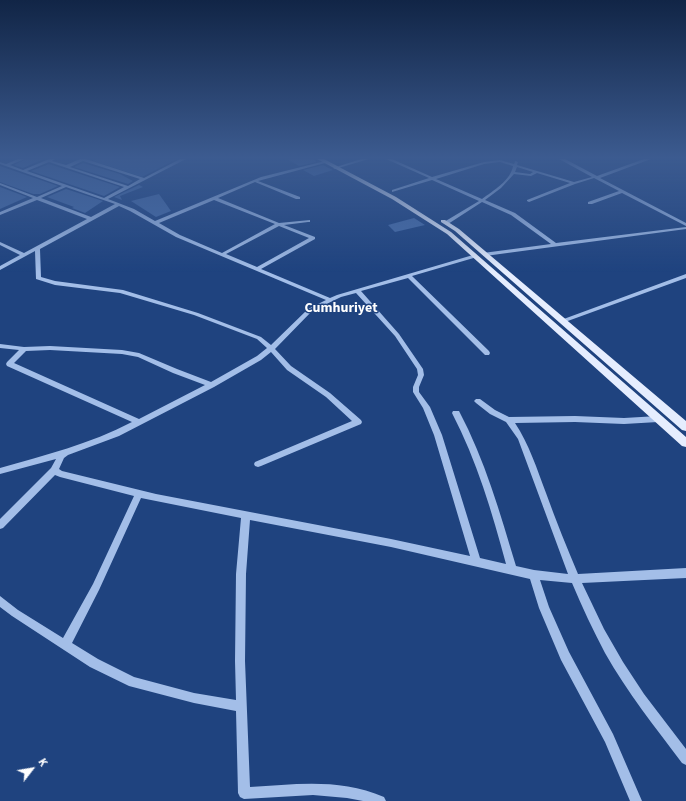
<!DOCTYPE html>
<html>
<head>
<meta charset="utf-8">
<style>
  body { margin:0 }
  #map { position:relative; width:686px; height:801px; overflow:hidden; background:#1f437f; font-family:"Source Sans 3",sans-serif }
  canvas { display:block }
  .north { position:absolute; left:12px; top:749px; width:40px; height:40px; -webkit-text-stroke:3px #1f437f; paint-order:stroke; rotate:59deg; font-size:11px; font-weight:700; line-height:16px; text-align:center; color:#fff }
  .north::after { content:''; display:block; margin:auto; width:14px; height:18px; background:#fff; clip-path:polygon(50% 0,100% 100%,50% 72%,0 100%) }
</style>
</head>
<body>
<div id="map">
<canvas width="686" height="801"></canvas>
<div class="north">K</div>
</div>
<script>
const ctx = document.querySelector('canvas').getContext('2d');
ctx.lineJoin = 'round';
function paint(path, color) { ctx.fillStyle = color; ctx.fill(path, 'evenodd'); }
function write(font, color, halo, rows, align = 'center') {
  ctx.font = font + ' "Source Sans 3",sans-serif'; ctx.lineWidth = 3; ctx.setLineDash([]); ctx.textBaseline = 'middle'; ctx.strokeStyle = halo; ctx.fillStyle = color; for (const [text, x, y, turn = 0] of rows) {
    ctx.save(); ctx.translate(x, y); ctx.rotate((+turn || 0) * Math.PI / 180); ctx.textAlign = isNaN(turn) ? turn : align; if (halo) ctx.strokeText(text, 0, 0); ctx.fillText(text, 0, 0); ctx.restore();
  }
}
paint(new Path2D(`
  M97 159H177L142 177 93 161Z`), '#325c9d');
paint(new Path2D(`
  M26 159H44L23 168 14 165Z
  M287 159H313L317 162 299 166Z
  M83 163 120 174 133 181 128 184 74 167Z
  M49 164 120 187 104 196 31 171Z
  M323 165 333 170 314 176 303 170Z
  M0 166 58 186 40 194H33L0 182Z
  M139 185 143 187 120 196 122 200 114 197Z
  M0 187 27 197 0 209Z
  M66 189 103 201 85 213 72 208 74 207 47 197Z
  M159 194 171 211 156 217 131 201Z
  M414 218 425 225 395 232 388 225Z`), '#476da9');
paint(new Path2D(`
  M18 159H25L10 165 23 170 49 159H55L52 161 66 165 80 159H86L144 178 180 159H186L108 199 134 209 155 221 261 177 325 161V163L258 181 300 197V199H296L255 182 218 198 279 223 310 220V222H308L284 225 315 237V239L261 269 330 298 337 295 473 255H477V257L412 276 489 351 490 353 489 355H485L408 278 361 291 399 334 423 369 424 375 419 387V392L430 407 442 435 480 558 506 564C492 512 477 461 452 413L453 411H459C485 460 500 513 516 566L534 570 568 574 518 439 506 422 490 414 476 403 474 401 476 399H480L495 410 509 417 575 416 624 418 658 416 661 417 662 419 661 421 658 422 624 424 575 422 515 423C529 444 537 469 546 493 556 521 567 548 578 574L686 568V578L582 583 604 629 623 662 644 694 686 749V765L682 763C655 727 627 692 605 653 593 630 582 607 572 583L540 580 549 607 569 652 613 734 642 801H630L605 742 561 660 539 608 530 579 391 547 250 520 246 574 245 661 250 787C297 784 340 778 384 797L386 801H363L347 798 313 795 244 799 240 797 238 793 236 711 194 703 129 686 90 667 12 616 0 607V596L18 610 63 638 93 584 134 496 60 477 55 475 3 528 0 529V519L51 468 56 459 0 474V468C45 455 90 444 132 422L7 366 6 364 7 362 19 350 0 348V344L24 347 50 346 122 350 139 353 177 369 211 382 257 356 267 348 257 339 194 315 120 293 55 285 36 279 35 251 0 270V266L20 255 0 245V242L24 253 87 219 37 200 0 215V212L33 198 0 185V183L37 197 62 186 0 164V162L6 164ZM83 161 140 179 128 186 70 167ZM49 162 124 187 104 198 27 171ZM66 187 115 204 91 217 41 198ZM214 200 275 224 222 253 180 235 159 223ZM119 206 130 211 176 237 326 300 308 309 271 345 261 337 198 313 123 290 55 281 41 277 40 249ZM279 226 309 238 257 267 226 254ZM356 293 395 336 417 369 418 375 413 387V392L423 408 434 435 470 556 391 539 156 494 62 471 59 469 64 458 68 455 119 436 214 387 261 360 271 352 287 370 326 397 352 421 255 462 254 464 255 466 258 467 261 466 361 424 362 422 361 420 330 393 291 366 275 349 312 311 341 297ZM50 350 122 354 138 357 173 373 205 385 139 419 14 363 26 351ZM141 498 241 518 236 574 235 661 236 700 194 693 134 677 98 659 72 643 99 590Z
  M361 159H369L335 169 333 168Z
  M386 159H392L432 177 484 162 500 160 514 164 515 161H516L518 162 517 165 574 182 592 177 559 159H565L597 176 644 159H651L600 178 686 223V226L622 193 592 204H588V202L619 191 594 178 575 184 529 202 527 201V200L570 183 537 173 531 176 514 174 501 188 485 200 515 213 556 243 686 227V229L485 256 483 255V253L551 244 511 215 482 202 448 224H444V222L479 201 432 180 392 192V190L429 178ZM500 162 513 166C511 180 493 191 482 199L436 179 484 164ZM517 167 533 172 530 174 515 172Z
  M686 274V278L565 322 563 323 560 321 561 320Z`), '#a3bee8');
paint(new Path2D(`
  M317 159H324L396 197 451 232 686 437V447L682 446 447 234 392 199Z
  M441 220H445L459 229 686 421V431L682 430 455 231 441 222Z`), '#e5edfe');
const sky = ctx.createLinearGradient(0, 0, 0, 272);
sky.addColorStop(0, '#112546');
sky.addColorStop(0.58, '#3c5b90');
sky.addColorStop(1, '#3c5b9000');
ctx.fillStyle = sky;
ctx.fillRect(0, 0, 686, 272);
write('bold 14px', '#fff', '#1f437f', [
  ["Cumhuriyet",341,309]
]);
</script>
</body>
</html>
